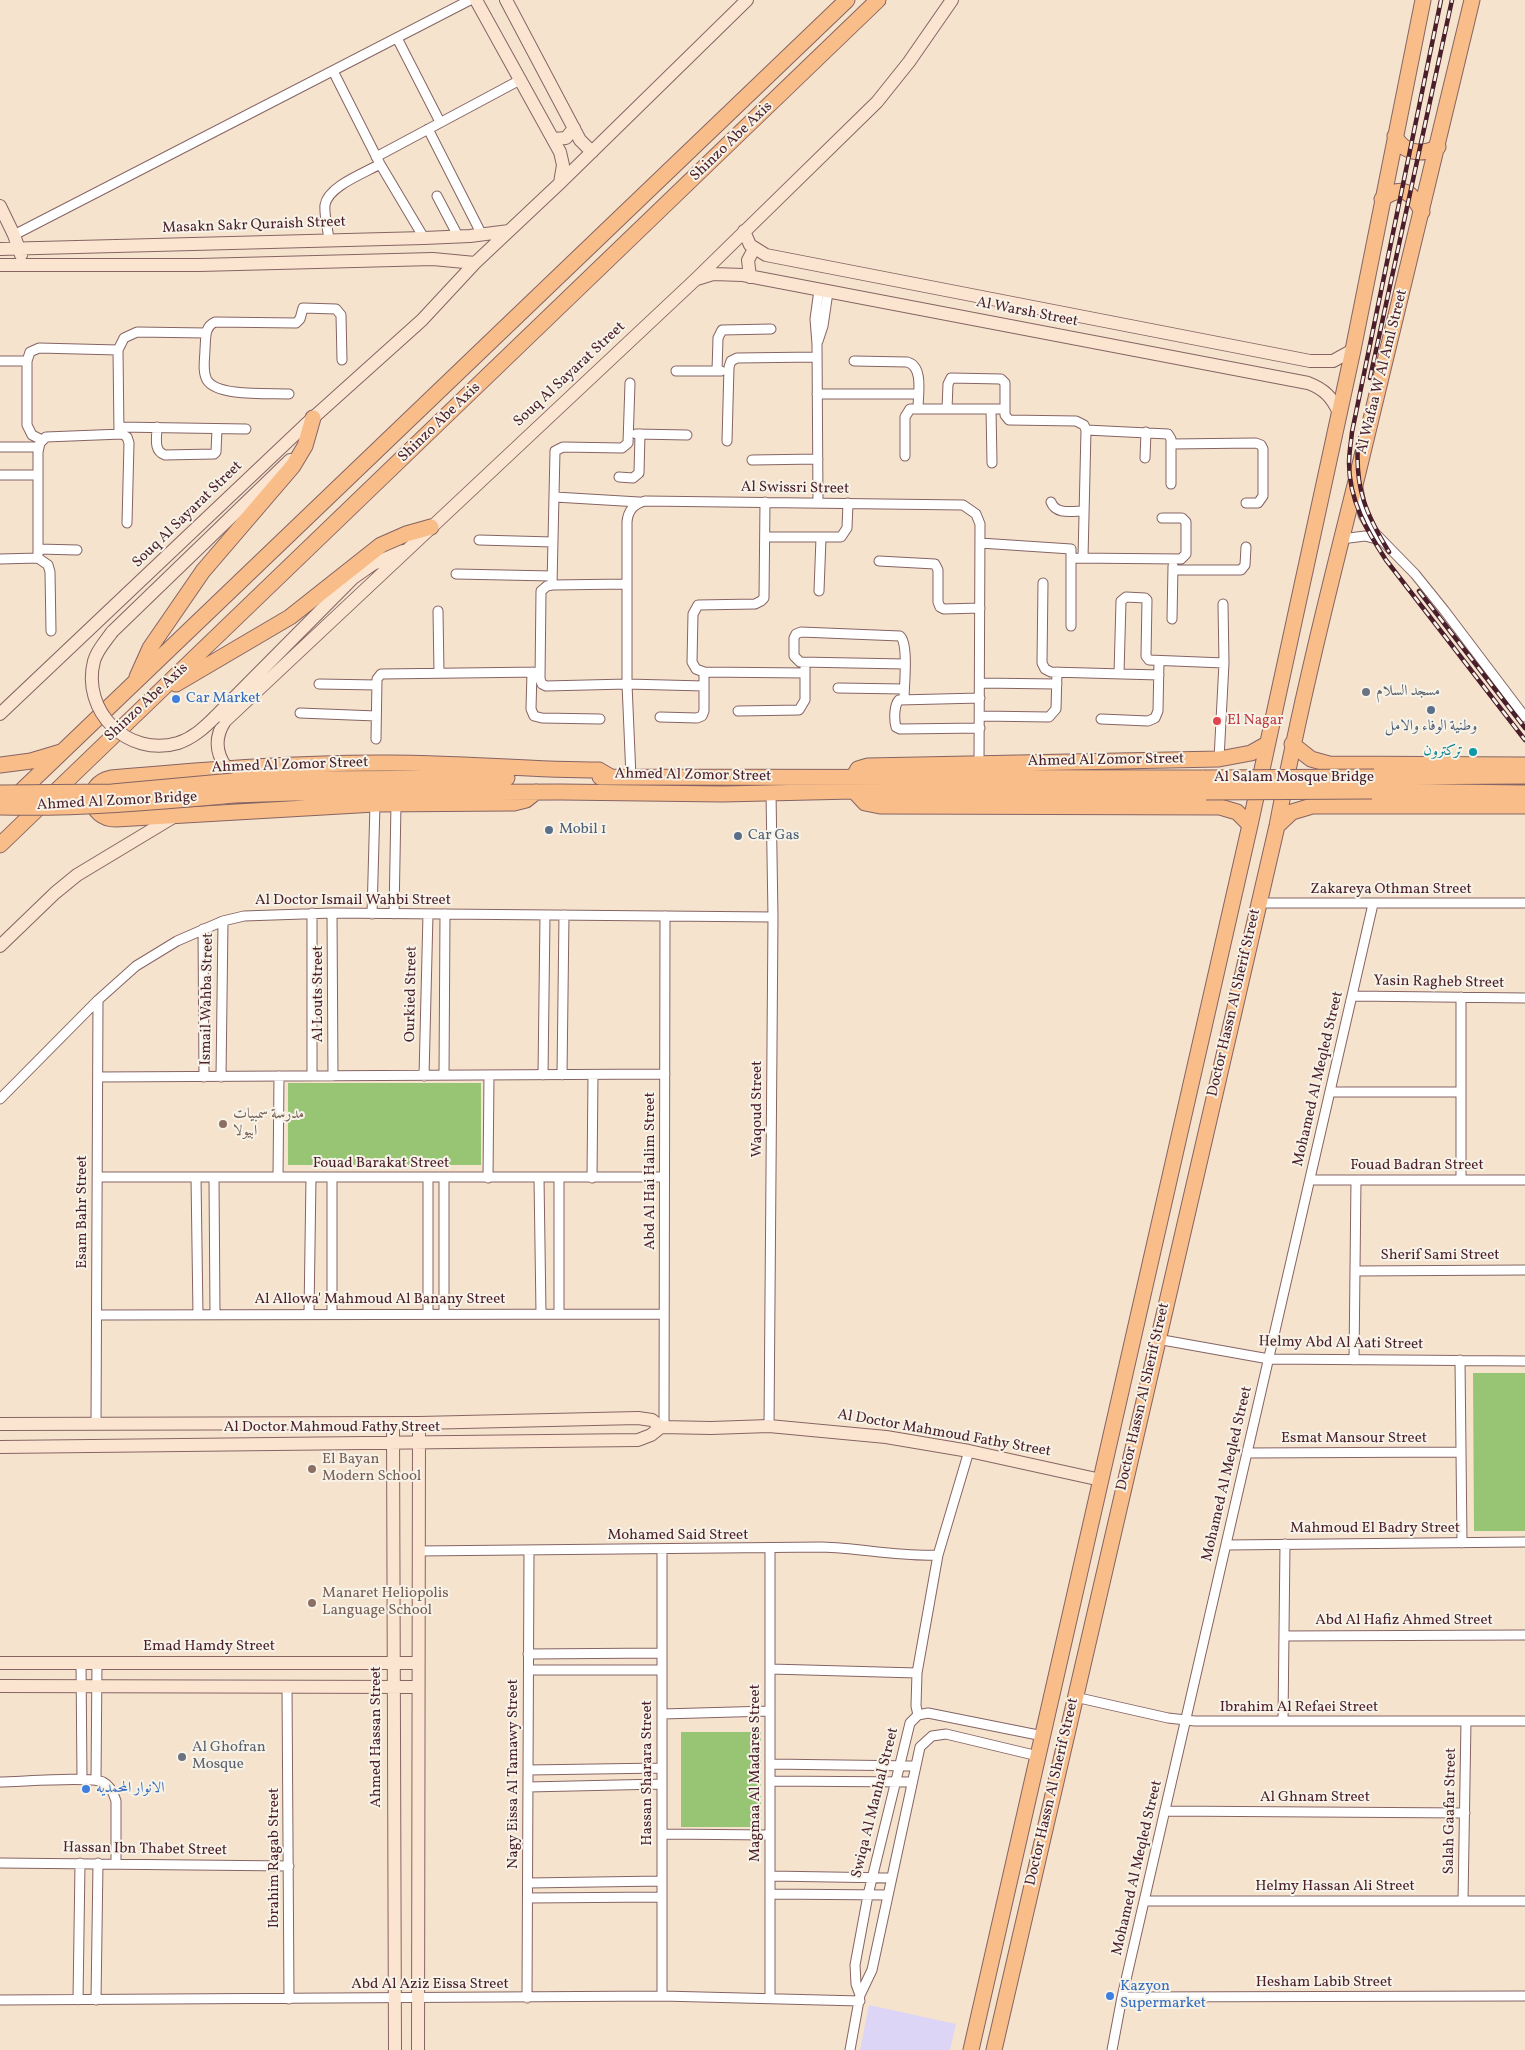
<!DOCTYPE html>
<html>
<head>
<meta charset="utf-8">
<style>
  body { margin:0 }
  canvas { display:block; background:#f5e3cd }
</style>
</head>
<body>
<canvas width="1525" height="2050"></canvas>
<script>
const ctx = document.querySelector('canvas').getContext('2d');
ctx.lineJoin = 'round';
function paint(path, color) { ctx.fillStyle = color; ctx.fill(path, 'evenodd'); }
function strokePath(path, color, width, dash) { ctx.strokeStyle = color; ctx.lineWidth = width; ctx.lineCap = dash ? 'butt' : 'round'; ctx.setLineDash(dash || []); ctx.stroke(path); }
function write(font, color, halo, rows, align = 'center') {
  ctx.font = font + ' Vollkorn,Amiri,serif'; ctx.lineWidth = 4; ctx.setLineDash([]); ctx.textBaseline = 'middle'; ctx.strokeStyle = halo; ctx.fillStyle = color; for (const [text, x, y, turn = 0] of rows) {
    ctx.save(); ctx.translate(x, y); ctx.rotate((+turn || 0) * Math.PI / 180); ctx.textAlign = isNaN(turn) ? turn : align; if (halo) ctx.strokeText(text, 0, 0); ctx.fillText(text, 0, 0); ctx.restore();
  }
}
paint(new Path2D(`
  M869 2005 956 2024 950 2050H860Z`), '#ddd5f6');
paint(new Path2D(`
  M288 1083H481V1165H288Z
  M1473 1373H1525V1531H1474Z
  M681 1732H761V1827H681Z`), '#97c574');
const street = new Path2D(`
  M397 38 440 122
  M333 71 380 164 424 238
  M428 129 482 235
  M376 157 520 80
  M437 196 458 236
  M14 235 470 0
  M329 240C328 229 324 216 325 205 328 186 365 173 380 164
  M818 341 823 326 828 292
  M0 361H27
  M854 361 907 362C924 366 918 395 918 408
  M676 371H721
  M717 371 718 338 722 330 771 329
  M289 394C270 393 217 397 207 380 202 371 205 358 205 349 206 338 204 327 215 322L296 323 300 319 303 308 336 309 341 315 342 360
  M817 394H918
  M947 409 948 384 951 378 1001 379 1005 383V415L1009 420 1076 421 1084 425 1086 430 1083 558
  M991 409 992 463
  M119 427 246 429
  M157 427C157 437 153 451 165 455L214 454 216 452 217 429
  M1086 430 1168 434 1171 439V484
  M119 434 118 350 124 338 137 332 206 333
  M636 434 687 435
  M42 440 32 435 27 425V361L30 352 39 348 118 350
  M727 441 729 367 731 361 737 358 817 357
  M1171 444 1256 443 1261 445 1263 449V496L1258 503H1246
  M0 447H38
  M905 456V417L910 409H1005
  M1145 458 1146 432
  M752 460 818 459
  M0 475H38
  M619 477 633 478 639 473 640 434
  M1358 488 1363 515 1371 529 1415 574 1444 610 1525 717
  M555 497 639 502
  M765 502 764 598 761 601 755 604 698 605 693 614 692 662 696 669 704 672 805 673
  M1051 502C1056 515 1072 511 1084 511
  M818 503 817 344 815 319 819 290
  M765 537H841L847 528 848 503
  M1341 539 1365 536 1380 540
  M479 540 553 542
  M980 543 1071 549V626
  M38 549 77 550
  M38 558V452L40 443 46 437 122 434 127 437 129 443 127 523
  M1072 558 1181 559 1186 554V522L1182 518H1162
  M0 559 38 558 48 565 50 572 51 631
  M879 561 935 564 938 570V602L940 607 944 609 980 608
  M1173 570H1241L1245 565 1246 547
  M456 574 552 576
  M1043 583 1042 663 1045 669 1051 672 1159 675
  M627 584 552 585 547 586 541 591 540 679 542 684 546 686 627 684 704 686
  M552 585 555 451 563 447 622 448 628 443 630 383
  M819 591 821 538
  M438 611 439 673
  M1172 619 1173 566
  M532 672 531 709 534 716 542 718 600 719
  M1119 674 1121 601 1126 597 1145 598 1147 600 1146 656 1149 660 1224 663
  M980 683 1057 684
  M319 684 377 685
  M838 688 904 689
  M904 699C904 686 909 644 900 636L801 632 796 634 794 638V656L800 662 905 664
  M738 711 799 710 805 700V668
  M300 713 376 716
  M980 716 1049 717 1056 709 1057 672
  M660 717 697 718 702 716 704 711V672
  M1101 719 1148 721 1155 718 1158 711 1159 661
  M980 728 900 729 896 727C894 720 894 705 899 700L980 698
  M376 739 377 679 381 674 540 672
  M1219 759 1224 663 1223 604
  M631 777 627 684V522C628 510 634 504 645 501L963 505 976 514 980 524 979 763
  M1258 903H1525
  M312 913V1076
  M332 913 333 1076
  M372 914 375 804
  M394 914 396 804
  M203 929 204 1077
  M1352 996 1525 998
  M1461 997V1180
  M444 1075 445 914
  M543 1075 545 915
  M562 1075 564 915
  M424 1076 428 914
  M98 1077 665 1074
  M221 1077 223 921
  M1330 1092H1461
  M0 1099 98 1000 136 966 177 941 223 921 244 916 332 913 773 917
  M97 1177H664
  M196 1177 198 1315
  M214 1177 215 1314
  M278 1177 279 1076
  M332 1177V1314
  M488 1178 489 1075
  M539 1178 541 1313
  M592 1178 593 1075
  M1310 1180H1525
  M1355 1271 1525 1270
  M559 1313V1178
  M309 1314 311 1177
  M428 1314V1177
  M444 1314V1178
  M97 1315 664 1314
  M1157 1339 1269 1359 1525 1361
  M1354 1360 1356 1180
  M1460 1360 1462 1543
  M96 1424 98 1000
  M769 1426 773 917 771 793
  M664 1427 665 916
  M1247 1453 1461 1452
  M1226 1545 1525 1542
  M770 1549V1998
  M418 1551 822 1547C861 1548 899 1557 938 1555
  M1284 1636 1525 1635
  M528 1654 662 1653
  M81 1662 82 1779
  M770 1669 917 1673
  M529 1670H662
  M287 1686 289 1999
  M1075 1697 1168 1718 1195 1721H1525
  M662 1714 770 1711
  M918 1715 916 1706 917 1673 938 1555 969 1451
  M1283 1721 1285 1544
  M770 1764 915 1766
  M528 1770 662 1768
  M96 1780 97 1663
  M770 1781 912 1782
  M0 1782C19 1782 89 1776 103 1782 111 1786 114 1794 116 1801V1863
  M528 1787 662 1784
  M1165 1811 1465 1813
  M662 1834 770 1835
  M0 1863 289 1866
  M770 1876 891 1878
  M528 1883 662 1881
  M770 1894 888 1895
  M528 1898 662 1897
  M1144 1901H1525
  M1463 1901 1466 1721
  M860 1995 856 1984 855 1965 868 1895 910 1723 918 1715 928 1713 1043 1736
  M662 1996V1550
  M1122 1997 1525 1996
  M527 1998 529 1550
  M0 2000 662 1996 860 2001
  M78 2000 80 1863
  M96 2000 98 1863
  M850 2050 860 1995 872 1970 920 1747 932 1736 946 1734 1038 1756
  M1112 2050 1122 1997 1373 904`);
const secondary = new Path2D(`
  M476 0 560 152 563 165 560 183
  M506 0 580 140 592 152
  M554 139 566 138 574 128
  M0 206 14 235 21 255
  M744 231 750 245 766 255 1310 361H1333L1353 350
  M0 249 424 238 470 236 509 231
  M0 265H199L433 259 475 263
  M750 277 748 260 754 249
  M697 279 713 274 743 275 1308 383C1324 389 1332 397 1339 413
  M112 632 290 460
  M0 714 304 426 422 320 475 263 560 183 747 0
  M215 717 353 578 373 564 403 551
  M226 767C215 752 215 736 225 721L695 280 877 102 909 62 952 0
  M0 946 55 893 77 875 175 816
  M393 1423 395 2050
  M0 1424 419 1423 638 1418 652 1420 661 1427 711 1428 769 1426 886 1437 969 1451 1101 1480
  M0 1447 638 1440 651 1435 661 1427
  M0 1663H418
  M0 1686 418 1687
  M418 2050 419 1423`);
const primary = new Path2D(`
  M1395 136C1403 153 1422 156 1438 147
  M1382 199C1403 184 1412 192 1422 212
  M137 677 150 648 203 571 293 466 305 446 313 418
  M176 684 290 617 381 545 406 534 431 527
  M1292 744 1311 759 1329 764 1525 765
  M0 765 31 761 61 752
  M600 777 1204 778
  M1374 777 1525 776
  M853 778 858 769 868 766 1219 759 1251 753 1267 744
  M233 781 294 779 507 778
  M854 791 865 803 880 806 1220 807 1237 812 1250 825
  M1372 791 1525 793
  M536 792 526 800 514 803 375 804 116 819C88 819 83 784 111 778 201 770 290 763 380 763 453 762 526 770 599 770L611 777
  M234 795 293 793 561 792 723 794 854 791 1206 792
  M14 798 847 0
  M1277 826 1292 812 1312 806H1525
  M0 845 878 0
  M971 2050 1250 825 1353 350 1423 0
  M994 2050 1277 826C1299 709 1328 593 1357 477 1396 318 1435 159 1472 0`);
strokePath(street, '#866464', 11);
strokePath(secondary, '#866464', 14);
strokePath(primary, '#866464', 17);
strokePath(street, '#fff', 9);
strokePath(secondary, '#fce5d0', 12);
strokePath(primary, '#f8bd89', 15);
const rail = new Path2D(`
  M1441 0 1352 432C1351 443 1349 453 1349 463 1349 500 1367 531 1386 560L1525 740
  M1370 378 1452 0
  M1358 444C1355 489 1366 514 1389 552
  M1419 591 1525 728`);
strokePath(rail, '#4a1f2b', 4.5);
strokePath(rail, '#f7f3e8', 2.5, [8]);
const secondaryBridge = new Path2D(`
  M112 632C105 642 97 650 94 661 81 711 128 758 178 743 193 738 204 728 215 717`);
const primaryBridge = new Path2D(`
  M1204 778 1374 777
  M1206 792 1372 791
  M0 793 112 792 233 781
  M0 807C79 809 156 802 234 795`);
strokePath(secondaryBridge, '#866464', 14, []);
strokePath(primaryBridge, '#866464', 17, []);
strokePath(secondaryBridge, '#fce5d0', 12);
strokePath(primaryBridge, '#f8bd89', 15);
for (const [x, y, r, color] of [
  [1366,692,5,"#6b7280"],
  [176,699,5,"#3f7fe0"],
  [1431,710,5,"#5c6f8a"],
  [1217,721,5,"#e0444e"],
  [1473,752,5,"#0f9aa8"],
  [549,830,5,"#5c6f8a"],
  [738,836,5,"#5c6f8a"],
  [223,1124,5,"#8d6e63"],
  [312,1469,5,"#8d6e63"],
  [312,1603,5,"#8d6e63"],
  [182,1757,5,"#6b7280"],
  [86,1789,5,"#3f7fe0"],
  [1110,1996,5,"#3f7fe0"]
]) { const dot = new Path2D(); dot.arc(x, y, r, 0, 2 * Math.PI); ctx.fillStyle = color; ctx.fill(dot); strokePath(dot, '#f7f3e8', 2); }
write('15px', '#4a1f2b', '#f7f3e8', [
  ["Shinzo Abe Axis",732,142,-44],
  ["Masakn Sakr Quraish Street",254,226,-2],
  ["Al Warsh Street",1027,313,11],
  ["Al Wafaa W Al Aml Street",1383,372,-76],
  ["Souq Al Sayarat Street",570,375,-43],
  ["Shinzo Abe Axis",440,423,-44],
  ["Al Swissri Street",795,489,1],
  ["Souq Al Sayarat Street",188,515,-44],
  ["Shinzo Abe Axis",147,703,-43],
  ["Ahmed Al Zomor Street",1106,761,-1],
  ["Ahmed Al Zomor Street",290,766,-2],
  ["Ahmed Al Zomor Street",693,776,1],
  ["Al Salam Mosque Bridge",1294,778],
  ["Ahmed Al Zomor Bridge",117,802,-3],
  ["Zakareya Othman Street",1391,890],
  ["Al Doctor Ismail Wahbi Street",353,901],
  ["Yasin Ragheb Street",1439,983,1],
  ["Al Louts Street",319,994,-90],
  ["Ourkied Street",412,994,-89],
  ["Ismail Wahba Street",208,999,-89],
  ["Doctor Hassn Al Sherif Street",1235,1003,-77],
  ["Mohamed Al Meqled Street",1319,1079,-77],
  ["Waqoud Street",758,1109,-90],
  ["Fouad Barakat Street",381,1164],
  ["Fouad Badran Street",1417,1166],
  ["Abd Al Hai Halim Street",651,1171,-90],
  ["Esam Bahr Street",83,1212,-90],
  ["Sherif Sami Street",1440,1256],
  ["Al Allowa' Mahmoud Al Banany Street",380,1300],
  ["Helmy Abd Al Aati Street",1341,1344,1],
  ["Doctor Hassn Al Sherif Street",1144,1397,-77],
  ["Al Doctor Mahmoud Fathy Street",332,1428],
  ["Al Doctor Mahmoud Fathy Street",944,1434,10],
  ["Esmat Mansour Street",1354,1439],
  ["Mohamed Al Meqled Street",1228,1474,-77],
  ["Mahmoud El Badry Street",1375,1529],
  ["Mohamed Said Street",678,1536],
  ["Abd Al Hafiz Ahmed Street",1404,1621],
  ["Emad Hamdy Street",209,1647],
  ["Ibrahim Al Refaei Street",1299,1708],
  ["Ahmed Hassan Street",377,1737,-90],
  ["Hassan Sharara Street",648,1773,-90],
  ["Magmaa Al Madares Street",756,1773,-90],
  ["Nagy Eissa Al Tamawy Street",514,1774,-90],
  ["Doctor Hassn Al Sherif Street",1053,1792,-77],
  ["Al Ghnam Street",1315,1798],
  ["Swiqa Al Manhal Street",876,1803,-76],
  ["Salah Gaafar Street",1451,1811,-89],
  ["Hassan Ibn Thabet Street",145,1850,1],
  ["Ibrahim Ragab Street",275,1858,-90],
  ["Mohamed Al Meqled Street",1138,1868,-77],
  ["Helmy Hassan Ali Street",1335,1887],
  ["Hesham Labib Street",1324,1983],
  ["Abd Al Aziz Eissa Street",430,1985]
]);
write('15px', '#5b616d', '#f7f3e8', [
  ["مسجد السلام",1376,692],
  ["Al Ghofran",192,1748],
  ["Mosque",192,1765]
], 'left');
write('15px', '#366cbe', '#f7f3e8', [
  ["Car Market",186,699],
  ["الانوار المحمديه",96,1789],
  ["Kazyon",1120,1987],
  ["Supermarket",1120,2004]
], 'left');
write('15px', '#be3a42', '#f7f3e8', [
  ["El Nagar",1227,721]
], 'left');
write('15px', '#4e5e75', '#f7f3e8', [
  ["وطنية الوفاء والامل",1431,727,"center"],
  ["Mobil 1",559,830],
  ["Car Gas",748,836]
], 'left');
write('15px', '#0d838f', '#f7f3e8', [
  ["تركترون",1463,752]
], 'right');
write('15px', '#785e54', '#f7f3e8', [
  ["مدرسة سمبيات",233,1115],
  ["ابيولا",233,1132],
  ["El Bayan",322,1460],
  ["Modern School",322,1477],
  ["Manaret Heliopolis",322,1594],
  ["Language School",322,1611]
], 'left');
</script>
</body>
</html>
